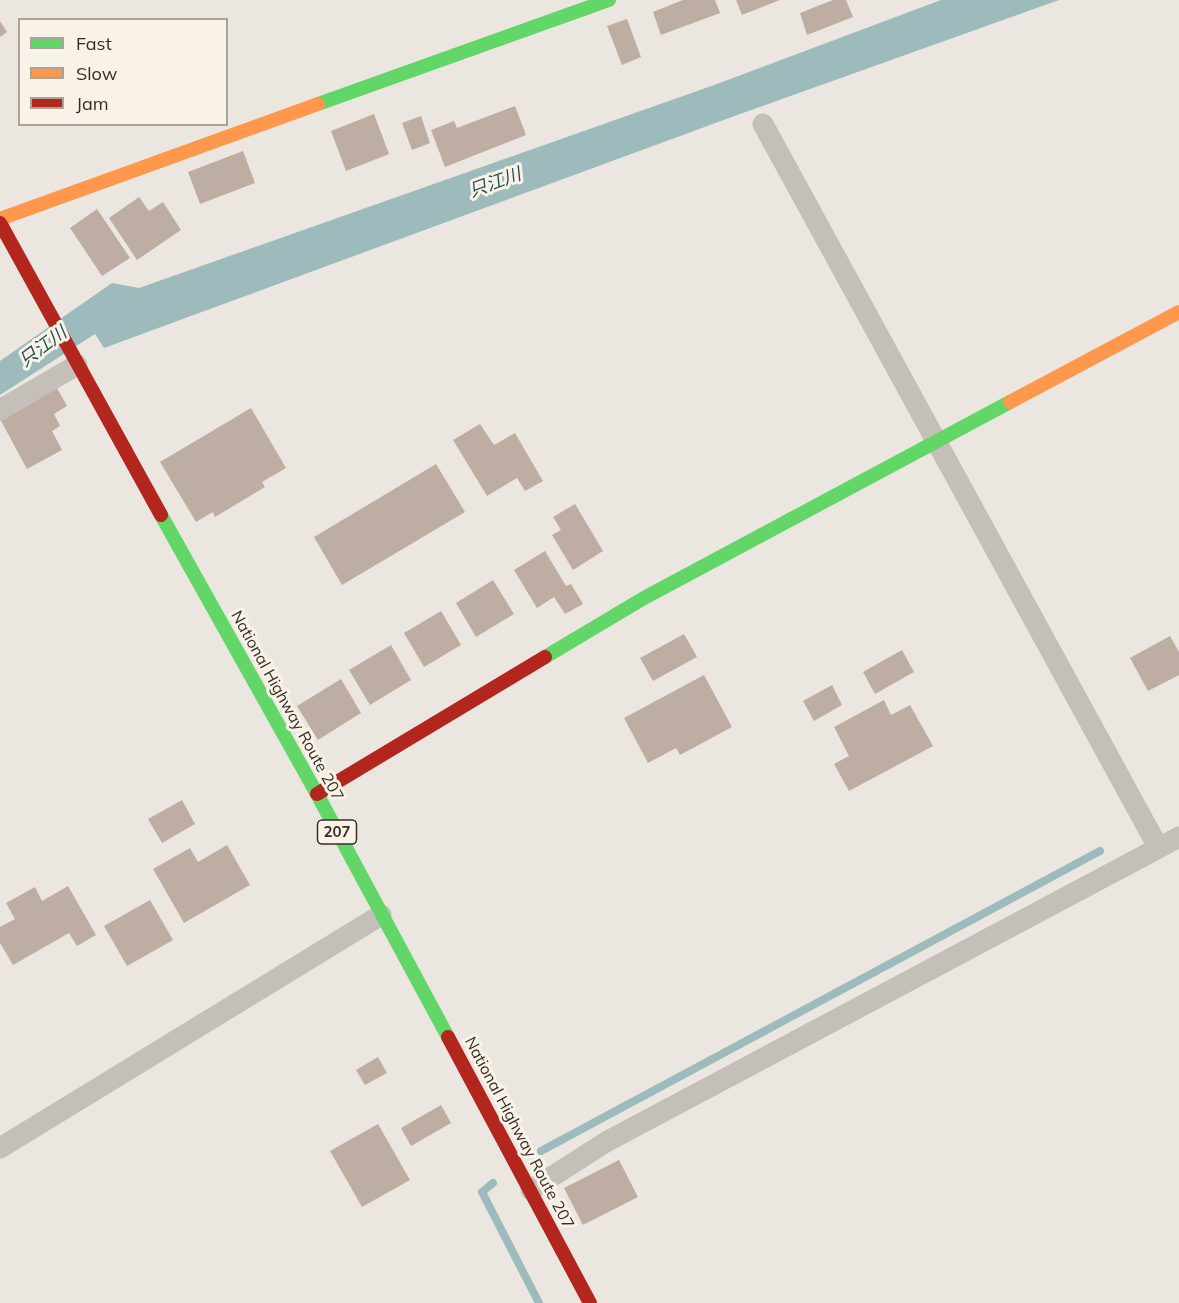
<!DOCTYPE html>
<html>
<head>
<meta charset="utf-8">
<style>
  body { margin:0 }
  #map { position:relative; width:1179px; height:1303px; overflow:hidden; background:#ebe7e0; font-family:Mulish,sans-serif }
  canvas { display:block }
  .legend { position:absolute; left:18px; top:18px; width:210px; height:108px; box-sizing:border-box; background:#f8f2e7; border:2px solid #aaa39b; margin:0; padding:8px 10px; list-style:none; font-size:18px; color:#352d28 }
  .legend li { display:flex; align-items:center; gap:12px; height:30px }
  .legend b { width:30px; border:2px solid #aaa39b }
</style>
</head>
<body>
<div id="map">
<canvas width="1179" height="1303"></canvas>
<ul class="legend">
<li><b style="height:8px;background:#63d668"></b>Fast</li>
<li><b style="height:8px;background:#ff974d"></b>Slow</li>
<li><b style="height:8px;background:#b3261e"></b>Jam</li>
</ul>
</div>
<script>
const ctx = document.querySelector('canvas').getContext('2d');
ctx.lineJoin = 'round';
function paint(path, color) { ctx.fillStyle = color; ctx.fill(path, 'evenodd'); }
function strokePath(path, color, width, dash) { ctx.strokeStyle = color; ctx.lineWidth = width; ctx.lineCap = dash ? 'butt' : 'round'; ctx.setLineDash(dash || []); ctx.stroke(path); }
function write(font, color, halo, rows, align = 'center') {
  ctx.font = font + ' Mulish,"Noto Sans JP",sans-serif'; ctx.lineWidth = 6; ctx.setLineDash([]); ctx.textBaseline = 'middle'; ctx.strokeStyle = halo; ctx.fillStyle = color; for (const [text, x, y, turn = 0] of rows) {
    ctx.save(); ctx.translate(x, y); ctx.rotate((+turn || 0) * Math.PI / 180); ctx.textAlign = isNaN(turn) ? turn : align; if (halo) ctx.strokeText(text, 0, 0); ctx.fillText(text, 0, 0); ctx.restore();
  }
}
paint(new Path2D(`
  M941 0H1059L729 118 104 348 95 334 0 395V361L112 283 139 288 717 84Z`), '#9dbabc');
strokePath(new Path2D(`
  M541 1151 1100 851
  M493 1183 482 1192 539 1303`), '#9dbabc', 8);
paint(new Path2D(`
  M683 0H715L720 13 661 35 653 12Z
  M736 0H780L742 15Z
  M833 0H846L853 17 807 35 800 13Z
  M627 19 641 57 622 65 607 26Z
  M0 21 7 32 0 37Z
  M515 106 526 135 445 167 431 130 454 121 457 128Z
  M374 114 389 154 346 171 331 131Z
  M421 116 430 143 412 150 402 123Z
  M243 151 255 183 200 204 188 172Z
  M139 197 149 211 163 202 181 230 137 260 109 218Z
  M97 209 130 258 102 276 70 228Z
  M57 388 67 406 54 414 60 426 52 431 62 450 27 469 0 419Z
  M251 408 286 468 262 482 265 487 215 517 213 512 196 522 160 462Z
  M480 424 494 445 515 433 543 481 525 491 517 478 487 496 453 440Z
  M436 464 465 512 342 585 314 537Z
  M575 504 603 551 573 570 552 535 561 530 553 517Z
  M545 551 566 586 571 584 583 604 565 614 554 597 537 608 514 570Z
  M493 580 514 614 476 637 456 603Z
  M441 611 461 645 424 667 404 633Z
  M684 634 697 657 653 681 640 658Z
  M1170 636 1179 652V675L1148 691 1130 658Z
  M391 645 411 680 370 705 349 670Z
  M902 650 914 672 875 694 863 672Z
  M704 675 732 727 680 755 676 748 648 763 624 718Z
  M341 679 361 713 318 740 297 706Z
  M832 685 842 705 814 721 803 701Z
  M884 700 891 715 910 705 933 746 849 791 834 764 849 756 834 727Z
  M182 800 195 824 162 843 148 819Z
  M227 845 250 885 184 923 153 869 190 848 198 862Z
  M68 886 96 935 77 946 69 933 13 965 0 943V927L15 919 6 903 35 887 42 901Z
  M150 900 173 940 127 966 104 926Z
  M378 1057 387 1073 365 1085 356 1070Z
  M441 1105 451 1123 411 1146 401 1128Z
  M378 1124 410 1180 362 1207 330 1151Z
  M619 1160 638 1197 583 1225 564 1188Z`), '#beada2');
strokePath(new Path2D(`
  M763 124 1158 847
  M0 410 77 365
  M0 1148 381 915
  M531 1190 606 1142 1179 837`), '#c5bfb9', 21);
strokePath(new Path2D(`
  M318 104 609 0
  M161 515 317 794 448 1037
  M545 657 644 598 1010 402`), '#63d668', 14);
strokePath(new Path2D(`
  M0 219 318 104
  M1010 402 1179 312`), '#ff974d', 14);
strokePath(new Path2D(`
  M0 223 161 515
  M317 794 545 657
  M448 1037 590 1303`), '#b3261e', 14);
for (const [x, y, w] of [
  [337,832,39]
]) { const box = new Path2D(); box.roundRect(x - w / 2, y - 12, w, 24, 4.5); ctx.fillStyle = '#f8f2e7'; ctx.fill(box); strokePath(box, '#352d28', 1.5); }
write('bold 15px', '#352d28', null, [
  ["207",337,832]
]);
write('16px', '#352d28', '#f8f2e7', [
  ["National Highway Route 207",287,706,61],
  ["National Highway Route 207",519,1133,62]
]);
write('italic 18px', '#1f4d54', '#f8f2e7', [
  ["只江川",495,183,-20],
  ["只江川",43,347,-37]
]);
</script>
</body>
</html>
